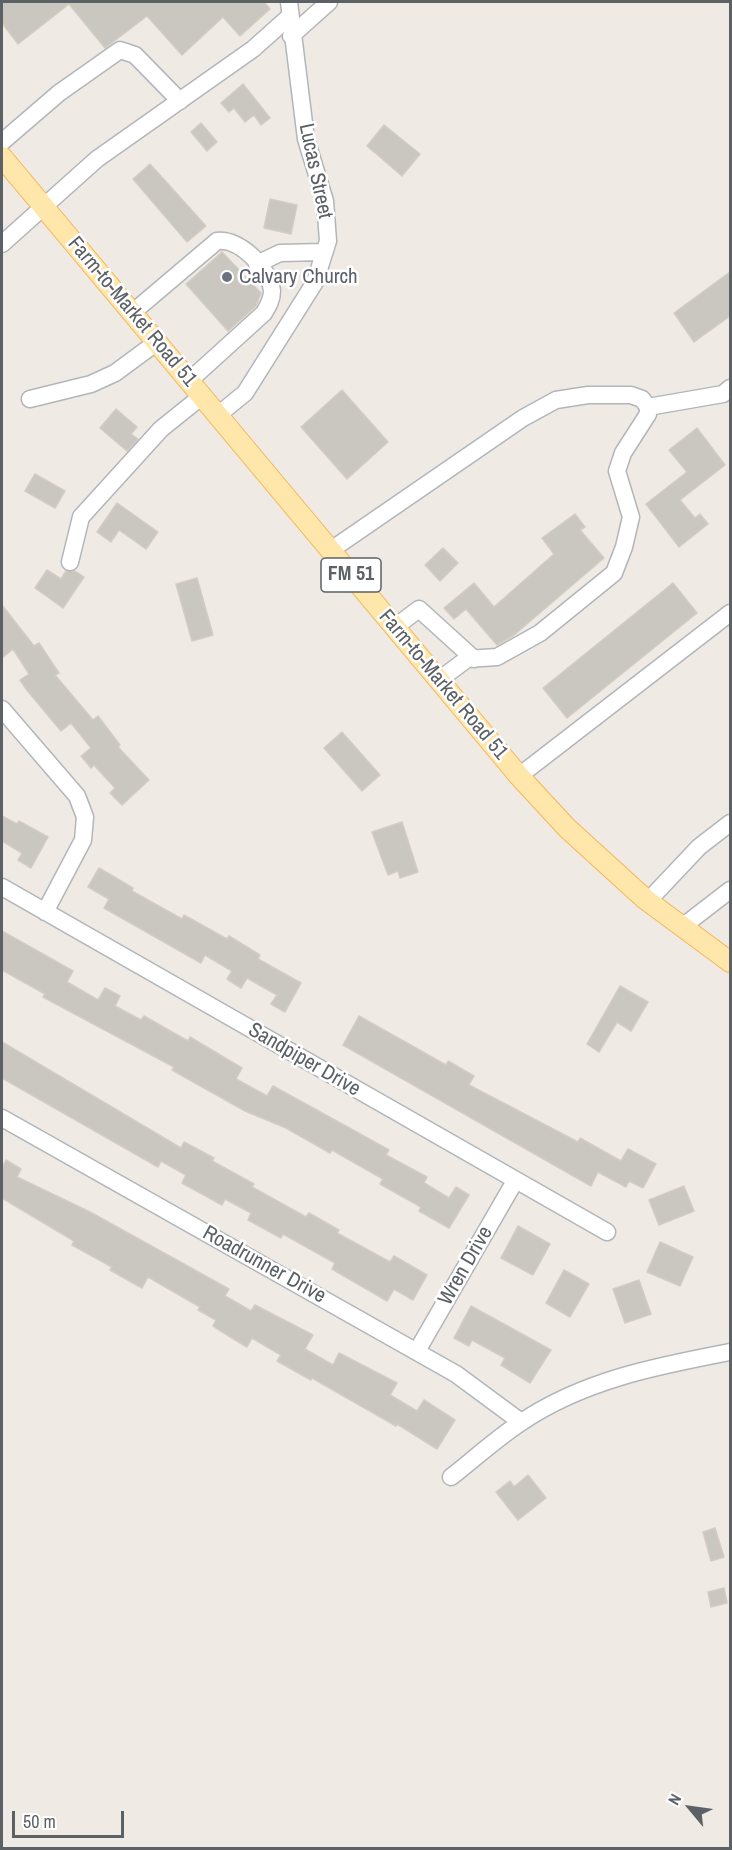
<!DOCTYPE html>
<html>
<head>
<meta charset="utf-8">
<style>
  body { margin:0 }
  #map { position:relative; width:732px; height:1850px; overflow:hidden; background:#efebe4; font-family:"Archivo Narrow",sans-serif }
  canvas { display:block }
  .frame { position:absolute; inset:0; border:3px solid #5c6165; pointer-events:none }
  .north { position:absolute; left:660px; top:1778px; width:60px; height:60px; -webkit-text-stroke:4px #fff; paint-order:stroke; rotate:299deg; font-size:16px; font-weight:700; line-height:24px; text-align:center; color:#5c6165 }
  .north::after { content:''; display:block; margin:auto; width:21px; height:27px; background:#5c6165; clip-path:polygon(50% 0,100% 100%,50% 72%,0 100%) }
  .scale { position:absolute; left:12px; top:1811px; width:112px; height:27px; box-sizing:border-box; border:3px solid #5c6165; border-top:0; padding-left:8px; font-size:18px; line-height:21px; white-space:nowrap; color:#5c6165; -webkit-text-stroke:4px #fff; paint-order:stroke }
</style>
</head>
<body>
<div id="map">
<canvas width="732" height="1850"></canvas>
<div class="frame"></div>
<div class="north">N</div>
<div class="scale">50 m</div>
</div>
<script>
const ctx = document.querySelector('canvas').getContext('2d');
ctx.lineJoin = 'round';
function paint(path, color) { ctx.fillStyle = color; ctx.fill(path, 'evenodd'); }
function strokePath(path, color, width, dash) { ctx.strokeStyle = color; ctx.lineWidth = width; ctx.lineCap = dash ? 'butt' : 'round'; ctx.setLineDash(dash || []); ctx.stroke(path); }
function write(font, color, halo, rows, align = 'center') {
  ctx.font = font + ' "Archivo Narrow",sans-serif'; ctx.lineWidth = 5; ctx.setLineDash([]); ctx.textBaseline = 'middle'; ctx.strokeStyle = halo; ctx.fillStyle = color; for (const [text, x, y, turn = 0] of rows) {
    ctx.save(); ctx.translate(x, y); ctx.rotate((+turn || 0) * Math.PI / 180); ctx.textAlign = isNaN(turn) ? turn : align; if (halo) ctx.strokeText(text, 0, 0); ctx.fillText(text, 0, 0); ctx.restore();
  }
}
const building = new Path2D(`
  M2 2H264L270 9 240 36 223 17 182 55 147 16 105 48 69 4 18 44 2 23Z
  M243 84 270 118 261 125 254 115 245 122 234 108 229 112 221 103Z
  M201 123 217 142 207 151 191 132Z
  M384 125 420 154 402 176 367 146Z
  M150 164 206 226 187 242 133 179Z
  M270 199 297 205 291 234 264 228Z
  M222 252 261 293 256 306 228 331 186 284Z
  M730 272V316L694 342 674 313Z
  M342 390 388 442 347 479 301 427Z
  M116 409 137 427 131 434 138 439 127 451 100 428Z
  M697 428 725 465 680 500 695 518 700 514 708 524 679 547 646 504 687 472 669 450Z
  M35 474 65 491 55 508 25 491Z
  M117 503 158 532 146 549 119 530 111 542 97 532Z
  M575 514 585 527 580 530 604 558 514 635 497 645 466 609 454 619 444 608 474 583 494 607 554 554 542 538Z
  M443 548 458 563 440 581 425 565Z
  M47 570 61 579 66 571H75L84 577 63 608 35 588Z
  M197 578 213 635 192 641 176 584Z
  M673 583 697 613 567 718 543 688Z
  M2 605 34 646 39 643 59 673 55 675 93 720 98 716 120 745 118 747 149 780 122 805 110 793 115 788 94 765 91 768 81 756 91 748 71 723 61 731 26 689 20 680 29 674 13 649 2 658Z
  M342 732 380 775 362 791 324 748Z
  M2 816 17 824 19 821 48 837 31 868 18 860 22 853 2 841Z
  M402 822 418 872 400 878 398 871 388 875 372 832Z
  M99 868 133 888 132 891 182 919 184 915 227 939 229 936 260 955 258 959 301 983 285 1012 271 1004 277 995 247 978 241 988 227 979 232 971 205 955 201 963 104 908 109 899 88 887Z
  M2 931 73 971 67 982 98 1000 105 988 120 996 115 1006 141 1020 144 1016 188 1041 190 1037 242 1068 236 1079 267 1096 273 1086 353 1130 389 1150 386 1155 427 1177 424 1183 449 1198 456 1187 469 1195 449 1228 419 1211 421 1207 380 1184 383 1179 332 1150 330 1153 286 1128 245 1111 172 1070 174 1067 43 997 45 994 2 970Z
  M620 986 648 1002 631 1031 617 1022 599 1052 587 1044Z
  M359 1016 446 1065 448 1061 474 1076 469 1085 578 1142 580 1138 621 1161 628 1149 656 1164 643 1188 629 1181 626 1187 598 1172 591 1186 343 1045Z
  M2 1042 181 1148 184 1142 214 1158 212 1161 254 1184 252 1187 306 1217 309 1213 339 1230 337 1233 390 1262 394 1256 427 1275 413 1300 394 1289 387 1301 332 1269 335 1263 283 1234 281 1238 248 1220 251 1213 225 1199 222 1205 182 1183 186 1175 161 1161 158 1167 2 1078Z
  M6 1160 21 1169 17 1177 90 1212 229 1289 225 1296 251 1311 255 1305 313 1335 305 1349 333 1365 339 1353 397 1383 390 1395 417 1411 424 1400 455 1420 437 1449 397 1424 396 1426 312 1378 311 1380 277 1361 281 1355 252 1338 247 1347 235 1340 213 1326 216 1320 198 1310 200 1307 148 1277 142 1288 110 1270 112 1267 72 1245 74 1241 2 1198V1168Z
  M684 1186 694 1211 659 1225 649 1200Z
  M518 1226 550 1244 533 1275 501 1258Z
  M660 1242 693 1257 680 1286 647 1272Z
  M564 1270 589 1284 570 1317 546 1303Z
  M639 1280 651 1314 625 1323 613 1289Z
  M471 1306 551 1350 530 1383 501 1365 505 1358 472 1340 469 1346 454 1338Z
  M528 1475 546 1498 518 1520 496 1492 510 1481 514 1487Z
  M715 1528 724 1557 711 1561 703 1532Z
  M724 1588 727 1603 711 1607 708 1592Z`);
paint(building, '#cac6c0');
strokePath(building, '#d4ccc2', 1.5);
const minor = new Path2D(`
  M291 36 329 2
  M2 142 59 93 120 50 135 55 180 101
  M2 244 97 159 253 49 290 16
  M257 264 280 253 324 252
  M132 313 217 241C240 238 270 269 272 291 272 300 268 306 264 313L189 381
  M30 399 91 384 115 373 157 342
  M648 407 723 394 730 388
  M218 415 245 393 315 282 328 241 325 201 306 139 289 2
  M331 550 523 418 556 400 588 395H631L642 399 648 407V414L623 453 617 471 631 517 624 547 614 573 540 633 497 657 467 659 439 680
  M70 562 81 517 161 429 202 396
  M395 627 419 609 474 659
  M2 709 77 796 85 817 83 840 45 912
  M519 776 730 613
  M2 887 607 1232
  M648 901 699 847 730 823
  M682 927 730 890
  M2 1118 456 1374 521 1422
  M417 1351 515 1181
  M451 1477C474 1459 496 1439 520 1423 583 1380 657 1366 730 1352`);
const major = new Path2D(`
  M2 157 519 776 567 828 645 899 730 962`);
strokePath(minor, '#b2b6ba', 19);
strokePath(major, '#f6b557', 22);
strokePath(minor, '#fff', 16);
strokePath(major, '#ffe6aa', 20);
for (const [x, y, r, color] of [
  [227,277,6,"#6b7280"]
]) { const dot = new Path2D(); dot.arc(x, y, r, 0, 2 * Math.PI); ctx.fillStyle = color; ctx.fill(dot); strokePath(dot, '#fff', 2); }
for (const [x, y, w] of [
  [351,575,60]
]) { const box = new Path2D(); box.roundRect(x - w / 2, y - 17, w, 34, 4.5); ctx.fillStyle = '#fff'; ctx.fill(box); strokePath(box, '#5c6165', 1.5); }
write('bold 20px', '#5c6165', null, [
  ["FM 51",351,575]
]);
write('21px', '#5c6165', '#fff', [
  ["Lucas Street",315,171,78],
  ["Farm-to-Market Road 51",132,312,50],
  ["Farm-to-Market Road 51",443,685,50],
  ["Sandpiper Drive",304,1060,30],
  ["Roadrunner Drive",264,1265,29],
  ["Wren Drive",466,1266,-60]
]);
write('21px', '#5b616d', '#fff', [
  ["Calvary Church",239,277]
], 'left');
</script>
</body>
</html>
